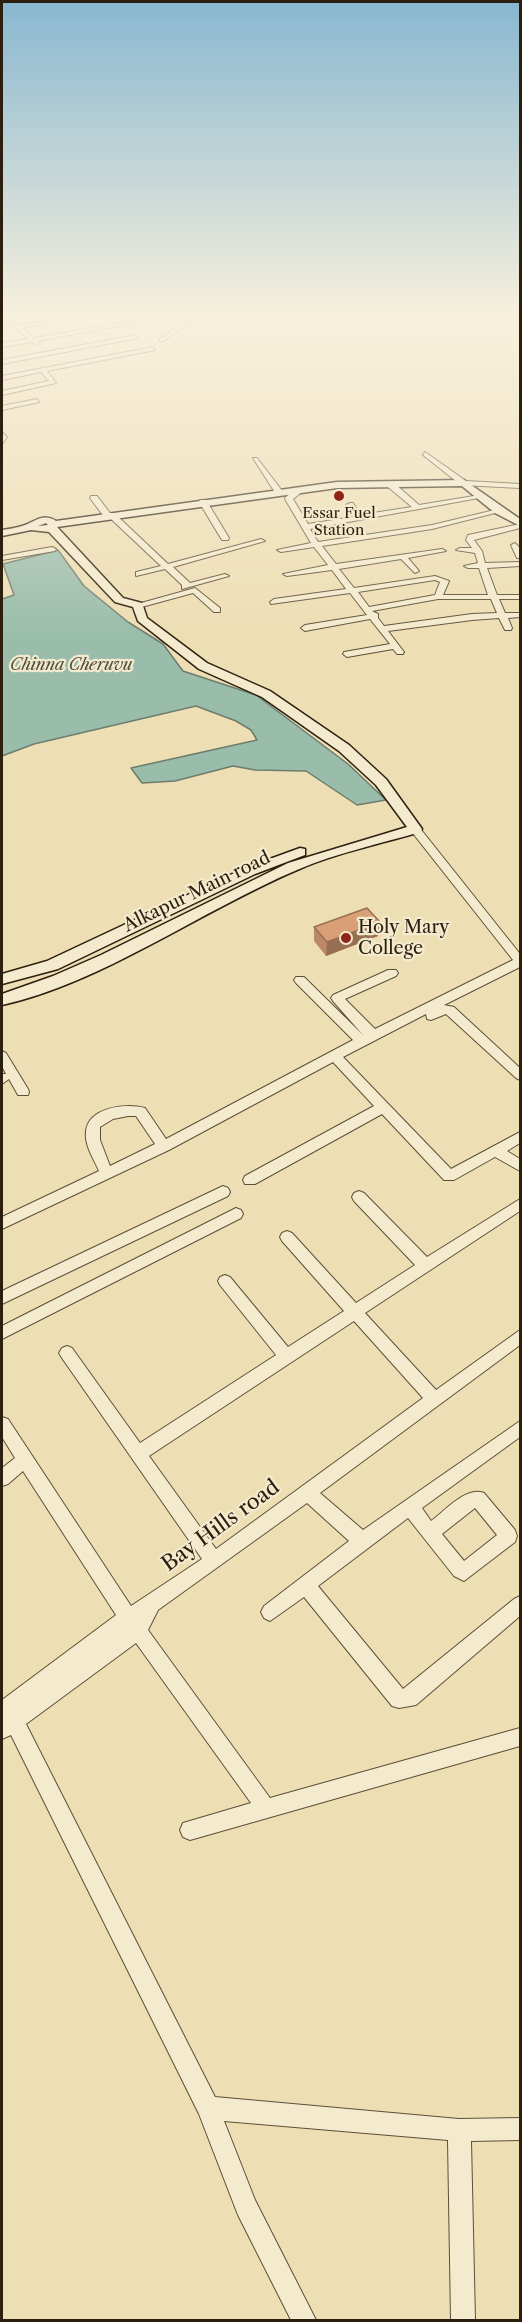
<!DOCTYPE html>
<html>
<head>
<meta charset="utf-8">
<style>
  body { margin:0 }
  #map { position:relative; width:522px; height:2322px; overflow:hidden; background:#eedeb3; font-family:"Libre Caslon Text",serif }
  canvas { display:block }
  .frame { position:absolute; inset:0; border:3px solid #2c1f0f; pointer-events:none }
</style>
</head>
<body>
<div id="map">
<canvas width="522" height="2322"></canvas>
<div class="frame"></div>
</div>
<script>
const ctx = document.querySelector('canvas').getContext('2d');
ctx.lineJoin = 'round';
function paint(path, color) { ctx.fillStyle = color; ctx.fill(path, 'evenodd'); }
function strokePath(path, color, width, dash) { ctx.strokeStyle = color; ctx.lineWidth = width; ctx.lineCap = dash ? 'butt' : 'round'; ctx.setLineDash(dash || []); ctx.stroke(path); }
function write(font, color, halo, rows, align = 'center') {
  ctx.font = font + ' "Libre Caslon Text",serif'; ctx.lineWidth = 4.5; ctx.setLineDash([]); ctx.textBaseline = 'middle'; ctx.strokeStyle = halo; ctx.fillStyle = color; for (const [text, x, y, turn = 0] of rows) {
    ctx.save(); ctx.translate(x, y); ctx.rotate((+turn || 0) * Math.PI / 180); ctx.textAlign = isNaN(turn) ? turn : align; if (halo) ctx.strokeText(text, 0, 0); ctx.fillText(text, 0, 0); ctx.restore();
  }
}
const water = new Path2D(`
  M58 550 84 586 128 622 163 644 183 671 256 695 348 764 386 800 357 805 306 771 255 770 233 766 175 781 142 783 131 768 257 740 251 730 236 721 196 706 34 744 2 756V599L14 595 3 564Z`);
paint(water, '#99bcab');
strokePath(water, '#6d7d6d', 1.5);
const street = new Path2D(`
  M2 316H6L18 325 74 316H86L22 328 34 338 159 316H171L38 341 40 343 37 345 32 342 2 347V343L28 339Z
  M192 316H198L164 341H160V339Z
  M136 335 138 338 2 364V360Z
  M153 347 155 350 47 371 56 383 2 395V391L49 381 41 372 2 380V376Z
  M37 399 39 402 2 410V406Z
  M2 432 7 437 2 444Z
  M425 452 466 481 520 484V488L461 485 423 455Z
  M253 458H257L283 492 282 494H276Z
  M388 483H394L419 505 480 495 484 497 310 529 318 542 432 525 499 509 503 511 432 529 322 546 336 564 442 549 446 551 408 558 419 571 415 573 401 559 339 569 354 588 435 576 449 581 443 595H488L479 568H468L464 566 478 563 475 553 456 550 460 548H472L466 540 468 535 520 524V528L474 540 482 551 485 563 520 562V566L487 568 497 595H520V599H499L505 613H520V617L508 618 512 628 511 630H505L499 618 472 620 388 631 404 652 403 654H397L393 649 347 657 343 654 344 652 390 644 370 619 305 631 301 628 305 625 367 615 350 593 271 604 270 602 274 599 346 589 332 570 287 576 283 574 328 565 314 547 281 552 277 550 311 543 285 499 286 497 296 488H302V492L293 499 308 524 353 517 346 505 350 503H353L360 515 412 507 388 487ZM435 580 440 582 435 595 369 607 358 592ZM438 599H491L497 613 472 614 384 626 378 618V614L372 611Z
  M91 496H97L110 513H114L168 564 261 539 265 541 173 567 190 583 225 574 229 576 182 589V585L165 569 136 576V572L161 566 110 518H105L90 498Z
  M200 500H206L229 538 228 540H222L199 502Z
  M515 543 520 548V558H517L511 545Z
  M52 547 56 549 55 551 2 560V556Z
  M195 588 220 608V612H214L193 593 138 608 134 605Z
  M415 826 419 827 520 954V967L444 1005 454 1007 520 1068V1080L516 1078 446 1014 431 1020 427 1019 426 1014 343 1057 451 1169 520 1132V1143L507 1151 520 1159V1171L495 1157 454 1180H444L382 1114 255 1184H245L243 1180 245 1176 374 1106 333 1062 169 1150 2 1229V1217L99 1171C94 1159 84 1145 86 1131 89 1107 126 1103 145 1108L166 1139 353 1040 296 983 294 980 296 977H304L363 1035 333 1001 331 998 333 995 388 970H396L398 973 396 976 345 999 375 1029 513 960 411 831 410 829ZM128 1116H136L155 1144 110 1166 100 1140V1127L113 1119Z
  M2 1051 6 1053 28 1089 29 1092 28 1095H18L9 1079 2 1084V1074H6L2 1066Z
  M223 1186 228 1188 230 1192 228 1196 2 1304V1291Z
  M359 1191 364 1193 427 1257 520 1199V1211L365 1313 436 1390 520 1330V1345L320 1493 363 1530 520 1421V1437L422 1508 431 1521C445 1511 466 1486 484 1493L515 1530 517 1536 515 1542 464 1581 454 1576 408 1518 318 1586 403 1689 514 1599 520 1596V1616L416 1705 399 1708 392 1706 304 1597 270 1621 264 1618 261 1612 264 1606 349 1541 307 1503 158 1610 148 1630 270 1798 520 1728V1746L190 1840 183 1837 180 1830 183 1823 251 1803 136 1643 26 1724 215 2097 459 2119 520 2118V2140L471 2141 475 2320H451L448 2140 224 2121 255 2200 316 2320H291L238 2215 199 2114 11 1735 2 1739V1700L116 1615 23 1471 8 1484 2 1486V1468L15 1458 2 1437V1417L8 1419 131 1606 202 1559 62 1358 59 1353 62 1348 67 1346 72 1348 140 1443 276 1355 220 1285 218 1281 220 1277 225 1275 230 1277 288 1347 344 1311 282 1241 280 1237 282 1233 287 1231 292 1233 356 1303 415 1265 354 1201 352 1197 354 1193ZM354 1321 423 1398 216 1549 149 1456ZM475 1508 497 1535 464 1561 442 1534Z
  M236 1208 241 1210 243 1214 241 1218 2 1339V1326Z`);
const secondary = new Path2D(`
  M464 480 520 519V526L495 513 462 486 337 488 57 527 123 598 142 603 147 618 207 663 270 691 349 745 386 779 422 829 420 832C380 844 336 853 297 870 202 910 102 983 2 1005V994L53 976 101 955 288 863 407 827 376 785 339 751 262 697 199 669 138 621 133 607 115 602 49 532 31 530 2 536V530C8 529 16 528 22 526 34 523 42 512 56 521L337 482ZM46 523 48 525 38 526Z
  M300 848 305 849V855L255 874 58 969 2 984V974L47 961 245 868Z`);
strokePath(street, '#5c4f38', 2);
strokePath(secondary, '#2c1f0f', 3);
paint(street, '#f4eace');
paint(secondary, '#f4eace');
paint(new Path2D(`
  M314 927 378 936 326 956 314 941Z`), '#bb8966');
paint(new Path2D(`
  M380 922 378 936 326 956 327 942Z`), '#986f53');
const building = new Path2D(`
  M367 908 380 922 327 942 314 927Z`);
paint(building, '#d99f77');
strokePath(building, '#986f53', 1.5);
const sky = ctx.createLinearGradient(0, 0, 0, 641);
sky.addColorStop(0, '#88b7d0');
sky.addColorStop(0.49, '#f7f0dd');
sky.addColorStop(1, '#f7f0dd00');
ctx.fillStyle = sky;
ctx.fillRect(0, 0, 522, 641);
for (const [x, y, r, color] of [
  [339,496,6,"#8f2418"],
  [346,938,6,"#8f2418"]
]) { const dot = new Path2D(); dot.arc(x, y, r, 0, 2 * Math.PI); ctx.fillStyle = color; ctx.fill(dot); strokePath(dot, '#f4eace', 2); }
write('15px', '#2c1f0f', '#f4eace', [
  ["Essar Fuel",339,514],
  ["Station",339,531]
]);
write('italic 16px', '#4d4e3e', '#f4eace', [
  ["Chinna Cheruvu",71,665]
]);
write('18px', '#2c1f0f', '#f4eace', [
  ["Alkapur Main road",197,892,-26]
]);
write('18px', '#2c1f0f', '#f4eace', [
  ["Holy Mary",358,928],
  ["College",358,949]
], 'left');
write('21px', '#2c1f0f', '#f4eace', [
  ["Bay Hills road",221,1526,-36]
]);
</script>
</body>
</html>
